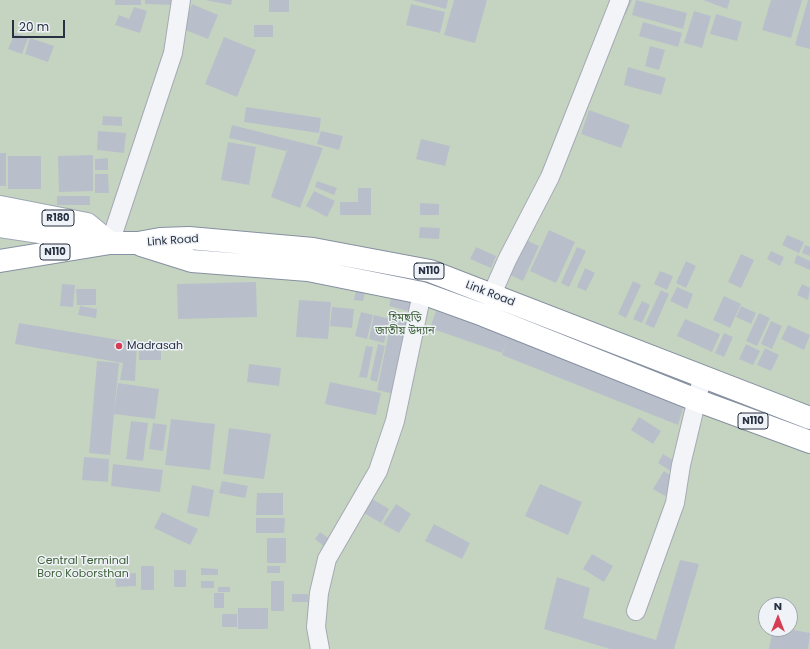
<!DOCTYPE html>
<html>
<head>
<meta charset="utf-8">
<style>
  body { margin:0 }
  #map { position:relative; width:810px; height:649px; overflow:hidden; background:#e0e3ea; font-family:Poppins,sans-serif }
  canvas { display:block }
  .north { position:absolute; left:758px; top:597px; width:40px; height:40px; box-sizing:border-box; background:#eff2f7; border:1px solid #9fa5af; border-radius:50%; rotate:0deg; font-size:11px; font-weight:700; line-height:16px; text-align:center; color:#273142 }
  .north::after { content:''; display:block; margin:auto; width:14px; height:18px; background:#d63d52; clip-path:polygon(50% 0,100% 100%,50% 72%,0 100%) }
  .scale { position:absolute; left:12px; top:20px; width:53px; height:18px; box-sizing:border-box; border:2px solid #273142; border-top:0; padding-left:5px; font-size:12px; line-height:14px; white-space:nowrap; color:#273142; -webkit-text-stroke:3px #eff2f7; paint-order:stroke }
</style>
</head>
<body>
<div id="map">
<canvas width="810" height="649"></canvas>
<div class="north">N</div>
<div class="scale">20 m</div>
</div>
<script>
const ctx = document.querySelector('canvas').getContext('2d');
ctx.lineJoin = 'round';
function paint(path, color) { ctx.fillStyle = color; ctx.fill(path, 'evenodd'); }
function strokePath(path, color, width, dash) { ctx.strokeStyle = color; ctx.lineWidth = width; ctx.lineCap = dash ? 'butt' : 'round'; ctx.setLineDash(dash || []); ctx.stroke(path); }
function write(font, color, halo, rows, align = 'center') {
  ctx.font = font + ' Poppins,"Noto Sans Bengali",sans-serif'; ctx.lineWidth = 3; ctx.setLineDash([]); ctx.textBaseline = 'middle'; ctx.strokeStyle = halo; ctx.fillStyle = color; for (const [text, x, y, turn = 0] of rows) {
    ctx.save(); ctx.translate(x, y); ctx.rotate((+turn || 0) * Math.PI / 180); ctx.textAlign = isNaN(turn) ? turn : align; if (halo) ctx.strokeText(text, 0, 0); ctx.fillText(text, 0, 0); ctx.restore();
  }
}
paint(new Path2D(`
  M0 0H810V649H0ZM766 605H790V629H766Z`), '#c5d4c0');
paint(new Path2D(`
  M115 0H141V5H115Z
  M145 0H176V5L145 4Z
  M205 0H232L231 5Z
  M269 0H289V12H269Z
  M412 0H448L446 9Z
  M454 0H487L475 43 444 35Z
  M625 0H632L626 14 620 11Z
  M636 0 687 13 683 29 632 15Z
  M703 0H730L727 9Z
  M771 0H802L791 38 762 30Z
  M808 0H810V49L795 45Z
  M192 4 218 15 208 39 183 29Z
  M411 4 445 12 440 33 406 25Z
  M134 7 147 11 140 33 115 25 119 15 129 19Z
  M694 11 711 16 702 48 684 43Z
  M716 14 742 22 737 41 710 34Z
  M643 22 682 33 678 47 639 36Z
  M254 25H273V37H254Z
  M15 33 28 38 22 54 8 49Z
  M224 37 256 50 237 97 205 84Z
  M30 38 54 46 48 62 25 54Z
  M650 46 665 50 659 70 645 66Z
  M628 67 666 78 661 95 624 85Z
  M246 107 321 118 319 133 244 122Z
  M589 110 630 125 621 148 581 134Z
  M103 116 122 117V126L102 125Z
  M232 125 323 148 300 208 271 197 288 147 286 151 229 138Z
  M98 131 126 133 124 153 97 150Z
  M321 131 343 136 339 150 317 144Z
  M421 139 450 146 445 166 416 159Z
  M228 142 256 147 249 185 221 180Z
  M0 153H6V186H0Z
  M93 155V191L59 192 58 156Z
  M8 156H41V189H8Z
  M108 158V170H95V159Z
  M95 174H108L109 193H95Z
  M317 181 337 188 334 195 315 187Z
  M358 188H371V215H340V202H358Z
  M314 191 335 201 327 217 306 206Z
  M57 196H90V205H57Z
  M420 203 439 204V215H420Z
  M420 227 440 228 439 239 419 238Z
  M549 230 575 242 556 283 530 271Z
  M787 235 804 242 799 253 782 245Z
  M522 238 539 246 523 281 506 273Z
  M805 245 810 247V256L802 253Z
  M476 247 496 256 491 268 470 259Z
  M577 247 586 251 569 287 561 283Z
  M771 251 784 257 780 266 767 259Z
  M741 254 754 260 741 288 728 282Z
  M797 255 810 261V270L794 263Z
  M686 261 696 266 686 288 676 283Z
  M585 268 595 273 586 291 577 287Z
  M660 271 673 276 667 290 654 284Z
  M358 281 367 283 363 301 354 300Z
  M633 281 641 285 626 318 618 314Z
  M256 282 257 317 178 319 177 284Z
  M62 284 75 285 73 307 60 306Z
  M802 284 810 288 808 300 797 295Z
  M677 287 693 294 687 309 670 301Z
  M76 289H96V305H77Z
  M661 290 669 294 654 328 645 324Z
  M393 293 414 299 411 312 389 306Z
  M724 296 741 304 730 328 713 320Z
  M299 300 331 302 328 339 296 337Z
  M642 301 650 305 642 323 633 319Z
  M80 306 97 309 96 318 78 315Z
  M741 306 756 313 751 324 736 317Z
  M332 307 354 309 352 328 330 326Z
  M436 311 509 335 588 365 586 370 588 366 684 405 678 425 502 355 506 342 502 353 430 328Z
  M361 312 373 315 367 339 355 336Z
  M393 313 415 318 399 395 377 390Z
  M759 313 770 318 757 346 746 341Z
  M374 315 390 319 384 343 369 339Z
  M685 319 720 334 712 352 677 336Z
  M771 321 782 326 772 349 761 344Z
  M19 323 137 343 135 381 120 380 123 363 15 344Z
  M788 325 810 335 804 350 781 339Z
  M724 333 733 337 724 357 715 353Z
  M378 344 385 346 377 382 370 380Z
  M746 344 760 351 753 365 739 359Z
  M366 346 373 347 367 378 359 377Z
  M161 347V360H139V348Z
  M765 348 779 355 771 371 757 365Z
  M97 361 119 363 110 455 89 453Z
  M249 364 281 368 279 386 247 382Z
  M330 382 381 393 376 415 325 404Z
  M118 383 159 389 155 419 114 414Z
  M639 417 661 431 653 444 631 430Z
  M171 419 215 424 210 470 165 465Z
  M131 421 148 423 143 461 126 459Z
  M153 423 167 425 163 451 149 449Z
  M229 428 271 434 264 479 223 474Z
  M663 454 678 463 672 472 658 463Z
  M84 457 109 459 108 482 82 480Z
  M113 464 163 470 160 492 111 486Z
  M664 471 676 479 665 496 653 489Z
  M222 481 248 486 245 498 219 493Z
  M540 484 582 502 568 535 525 516Z
  M192 485 214 490 209 517 187 513Z
  M257 493H283V515H256Z
  M372 499 389 509 381 523 364 513Z
  M396 504 411 514 399 533 383 524Z
  M162 512 198 529 190 545 154 528Z
  M256 518H285L284 533H256Z
  M434 524 470 543 462 559 425 541Z
  M320 532 331 540 326 548 315 539Z
  M267 538H286V563H267Z
  M592 554 613 566 604 582 583 569Z
  M680 560 699 564 674 649H610L544 629 557 577 590 588 583 618 656 640Z
  M141 566H154V590H141Z
  M267 566H280V573H267Z
  M201 568 218 569V575H201Z
  M174 570H186V587H174Z
  M136 573V586L116 587 115 574Z
  M201 581H214V588H201Z
  M271 581H284V611H271Z
  M218 587H230V592H218Z
  M214 593H224V608H214Z
  M292 594H308V602H292Z
  M238 608H268V629H238Z
  M222 614H237V627H222Z
  M773 629H789L810 633 808 649H769Z`), '#b9bfca');
const minor = new Path2D(`
  M110 243 173 53 181 0
  M492 294 507 260 550 177 620 0
  M636 611 675 503 681 465 702 378
  M320 649 316 627 319 593 327 559 378 471 395 421 422 293`);
const major = new Path2D(`
  M0 207 87 224 110 243
  M0 226 105 242`);
const highway = new Path2D(`
  M141 245 192 261 308 270 422 293 483 315 696 400 810 442
  M0 261 110 243H138L160 239 189 238 313 249 430 271 810 418`);
strokePath(minor, '#a5aab4', 20);
strokePath(major, '#9ea7b6', 24);
strokePath(highway, '#8690a1', 24);
strokePath(minor, '#f3f4f8', 18);
strokePath(major, '#fff', 22);
strokePath(highway, '#fff', 22);
for (const [x, y, r, color] of [
  [119,346,4,"#d63d52"]
]) { const dot = new Path2D(); dot.arc(x, y, r, 0, 2 * Math.PI); ctx.fillStyle = color; ctx.fill(dot); strokePath(dot, '#eff2f7', 1.5); }
for (const [x, y, w] of [
  [58,218,32],
  [55,252,30],
  [429,271,30],
  [753,421,30]
]) { const box = new Path2D(); box.roundRect(x - w / 2, y - 8, w, 16, 3); ctx.fillStyle = '#eff2f7'; ctx.fill(box); strokePath(box, '#273142', 1); }
write('bold 10px', '#273142', null, [
  ["R180",58,218],
  ["N110",55,252],
  ["N110",429,271],
  ["N110",753,421]
]);
write('11px', '#273142', '#eff2f7', [
  ["Link Road",173,241,-4],
  ["Link Road",490,294,21]
]);
write('11px', '#3b5e34', '#eff2f7', [
  ["হিমছড়ি",405,318],
  ["জাতীয় উদ্যান",405,331],
  ["Central Terminal",83,561],
  ["Boro Koborsthan",83,574]
]);
write('11px', '#273142', '#eff2f7', [
  ["Madrasah",127,346]
], 'left');
</script>
</body>
</html>
